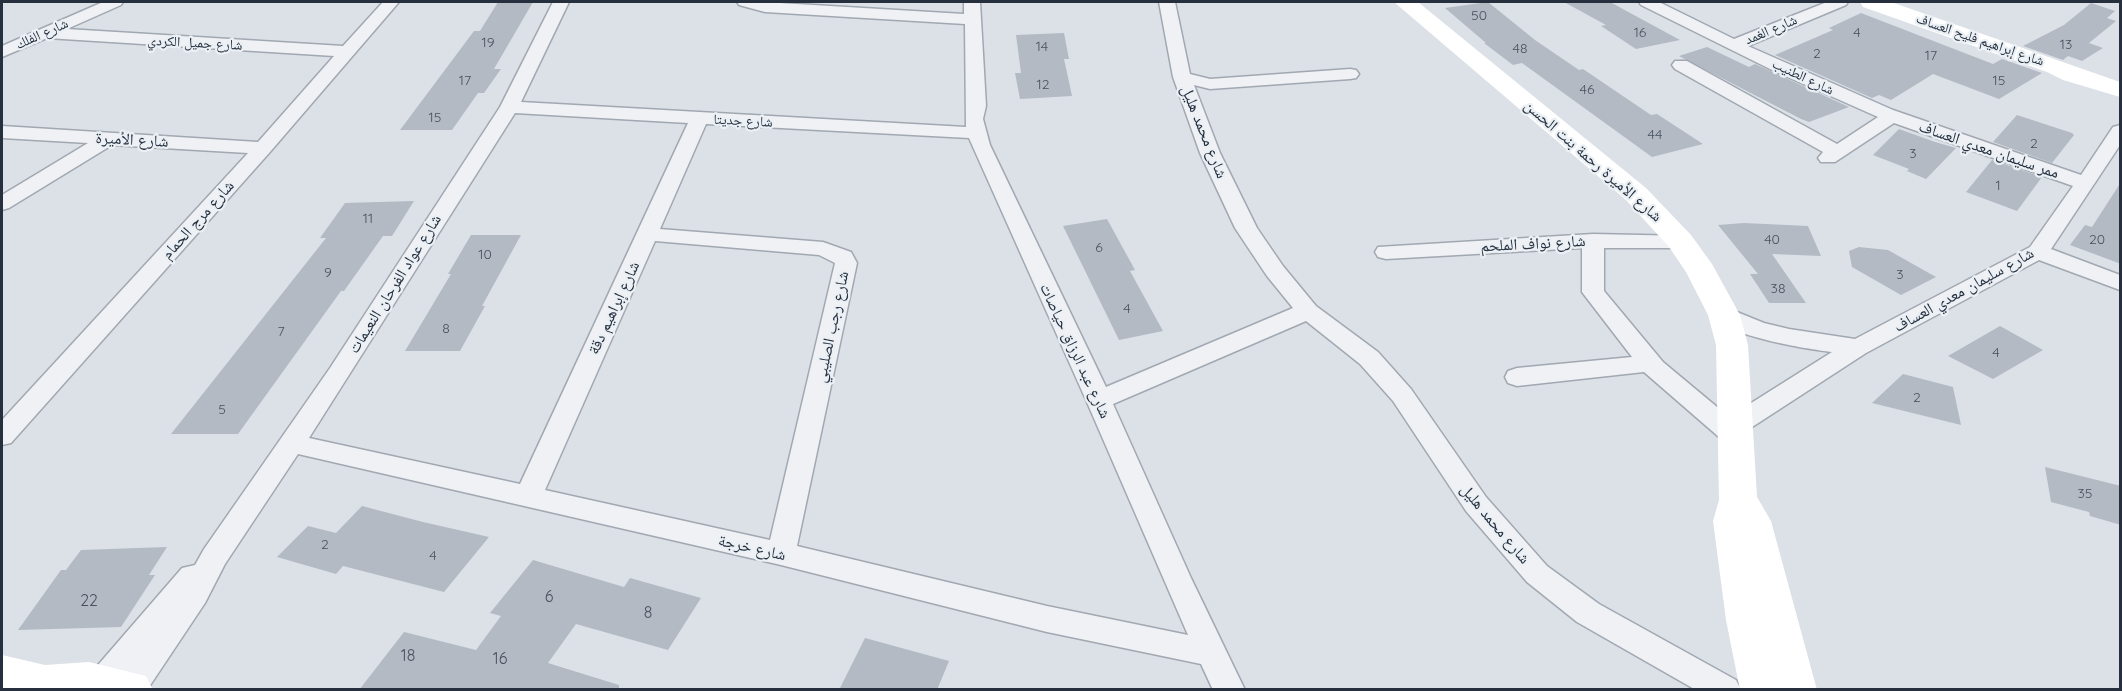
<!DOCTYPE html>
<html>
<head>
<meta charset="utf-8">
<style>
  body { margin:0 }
  #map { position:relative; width:2122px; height:691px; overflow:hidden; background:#dce1e7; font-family:Quicksand,sans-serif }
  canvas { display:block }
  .frame { position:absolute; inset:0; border:3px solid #252f3e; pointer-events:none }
</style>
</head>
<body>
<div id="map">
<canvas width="2122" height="691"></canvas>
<div class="frame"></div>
</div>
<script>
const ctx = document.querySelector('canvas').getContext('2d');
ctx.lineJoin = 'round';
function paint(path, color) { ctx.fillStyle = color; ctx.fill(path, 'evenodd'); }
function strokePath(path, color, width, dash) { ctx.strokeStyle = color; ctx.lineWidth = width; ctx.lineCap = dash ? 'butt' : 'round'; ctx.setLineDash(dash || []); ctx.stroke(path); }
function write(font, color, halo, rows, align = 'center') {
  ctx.font = font + ' Quicksand,"Noto Naskh Arabic",sans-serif'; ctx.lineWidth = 4.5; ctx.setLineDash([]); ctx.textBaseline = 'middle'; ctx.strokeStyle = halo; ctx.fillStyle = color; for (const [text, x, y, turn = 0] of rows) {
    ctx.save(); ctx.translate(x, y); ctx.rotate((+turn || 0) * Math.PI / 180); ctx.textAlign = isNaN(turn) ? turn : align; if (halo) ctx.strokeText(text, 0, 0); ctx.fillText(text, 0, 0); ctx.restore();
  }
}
paint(new Path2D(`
  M498 2H533L494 69H501L484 93H478L452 130H400L474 31H480Z
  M1488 2 1535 40 1579 70 1583 69 1651 115 1657 114 1703 144 1652 157 1522 63 1513 65 1484 43H1486L1445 8Z
  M1564 2H1610L1680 40 1636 49 1601 26 1606 25Z
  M2091 3 2115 11 2107 18 2116 21 2089 43 2103 48 2082 61 2068 56 2063 60 2023 46 2064 25Z
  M1861 13 1993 64 2002 59 2042 73 1999 99 1933 74 1891 100 1879 95 1872 98 1775 55 1833 30 1829 28Z
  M1064 33 1069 59H1064L1072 96 1020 99 1015 73H1021L1016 35Z
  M1707 47 1749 67 1755 64 1849 107 1809 122 1801 119 1679 56Z
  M2017 115 2072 133 2074 135 2052 163 1993 142Z
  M1899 129 1935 142 1956 148 1926 179 1907 171 1909 169 1873 155Z
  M1992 160 2042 177 2017 211 1966 192Z
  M2121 182V264L2070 245 2085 225 2092 227Z
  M414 201 392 236H383L344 291H341L238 434H171L326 238H320L345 203Z
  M1107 219 1135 270 1130 271 1163 331 1119 340 1063 226Z
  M1744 223 1808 226 1821 256 1772 254 1806 303H1769L1750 274H1758L1718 225Z
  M471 235H521L482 306H485L460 351H405L451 274H448Z
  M1859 247 1888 250 1936 277 1901 295 1852 267 1849 251Z
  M2000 326 2043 350 1993 379 1948 356Z
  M1903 374 1953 387 1961 425 1872 403Z
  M2045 467 2121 486V525L2090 516 2089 512 2051 502Z
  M362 506 423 522 489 537 444 592 343 566 336 574 277 557 308 526 336 533Z
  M167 547 149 575H155L121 627 18 630 61 570H66L81 550Z
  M533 560 624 587 630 578 701 598 668 650 576 624 548 663 619 685V690H359L404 632 476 650 501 616 490 613Z
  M865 638 949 661 937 690H839Z`), '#b3bac4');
const street = new Path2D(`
  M103 2H123L121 5 67 29 343 46 383 2H399L270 152 11 443 2 445V420L248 153 112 145 9 208 2 210V195L88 143 2 138V126L258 142 334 56 47 38 2 57V46Z
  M553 2H569L521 102 966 127 965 24 765 12 739 5 737 2H763L964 14V2H980L986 106 983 119 990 145 1106 387 1293 308 1267 276 1235 228 1200 153 1173 77 1159 2H1175L1190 74 1210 79 1350 69 1356 70 1359 74 1356 78 1350 79 1210 89 1194 85 1220 153 1257 228 1283 266 1316 306 1378 352 1411 389 1486 497 1547 566 1599 604 1736 680 1741 690H1696L1577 622 1527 582 1466 511 1393 401 1360 364 1306 321 1113 404 1191 578 1245 690H1213L1201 664 1047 632 781 565 298 454 225 564 205 603 147 690H80L85 680 182 568 195 565 204 549 330 368 500 107ZM515 113 688 123 520 484 309 438ZM706 124 969 138 1086 400 1188 635 1047 606 797 546 857 263 851 252 823 242 660 229ZM655 241 819 255 835 263 770 540 545 490Z
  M1639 2H1659L1734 39 1827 2H1848L1846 5 1748 46 1893 110 2081 175 2113 127 2120 125V145L2051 249 2120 275V290L2039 260 1866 353 1746 431 1749 437 1745 444 1736 446 1727 444 1644 372 1517 386 1508 383 1505 377 1508 371 1517 368 1632 357 1582 292V248L1386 259 1378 257 1375 252 1378 247 1593 234 1688 236 1691 241 1688 246 1680 248H1604V291L1663 362 1729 417 1832 352C1807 349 1725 336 1712 315L1716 310 1724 307 1732 310 1764 323 1789 329 1855 339 2030 247 2073 186 1894 123 1835 162H1821L1818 158 1823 152 1675 69 1672 65 1675 61H1687L1837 144 1878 117 1772 70 1641 5Z`);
strokePath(street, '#a1a8b1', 3);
paint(street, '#eff1f5');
paint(new Path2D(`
  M1394 2H1418L1646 188 1691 235 1712 264 1740 315 1748 345 1757 497 1771 521 1817 690H1740L1726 620 1713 521 1719 500 1716 345 1708 315 1686 272 1669 247 1626 200Z
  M1860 2H1891L2120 82V97L2063 80 2047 72 1863 7Z
  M2 655 45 665 89 662 146 676 153 690H2Z`), '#fff');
write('14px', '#485260', null, [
  ["50",1479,16],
  ["16",1640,33],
  ["4",1857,33],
  ["19",488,43],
  ["13",2066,45],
  ["14",1042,47],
  ["48",1520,49],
  ["2",1817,54],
  ["17",1931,56],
  ["17",465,81],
  ["15",1999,81],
  ["12",1043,85],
  ["46",1587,90],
  ["15",435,118],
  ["44",1655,135],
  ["2",2034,144],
  ["3",1913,154],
  ["1",1998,186],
  ["11",368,219],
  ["40",1772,240],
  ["20",2097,240],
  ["6",1099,248],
  ["10",485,255],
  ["9",328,273],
  ["3",1900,275],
  ["38",1778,289],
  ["4",1127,309],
  ["8",446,329],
  ["7",281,332],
  ["4",1996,353],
  ["2",1917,398],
  ["5",222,410],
  ["35",2085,494],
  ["2",325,545],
  ["4",433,556]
]);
write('14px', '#252f3e', '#ebf0f5', [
  ["شارع الغمد",1771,30,-23],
  ["شارع الفلك",42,34,-24],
  ["شارع إبراهيم فليح العساف",1980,40,19],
  ["شارع جميل الكردي",195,43,3],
  ["شارع الطنيب",1803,77,25],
  ["شارع جديتا",743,121,3]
]);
write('16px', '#252f3e', '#ebf0f5', [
  ["شارع محمد هليل",1204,132,68],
  ["شارع الأميرة",132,140,3],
  ["ممر سليمان معدي العساف",1989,150,19],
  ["شارع الأميرة رحمة بنت الحسن",1593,161,41],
  ["شارع مرج الحمام",198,220,-48],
  ["شارع نواف الملحم",1533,244,-3],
  ["شارع عواد الفرحان النعيمات",395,284,-58],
  ["شارع سليمان معدي العساف",1964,290,-29],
  ["شارع إبراهيم دقة",614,308,-65],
  ["شارع رجب الصليبي",832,327,-78],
  ["شارع عبد الرزاق حياصات",1075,351,65],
  ["شارع محمد هليل",1495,524,50],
  ["شارع خرجة",752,548,13]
]);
write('16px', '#485260', null, [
  ["6",549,597],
  ["22",89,601],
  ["8",648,613],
  ["18",408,656],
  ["16",500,659]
]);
</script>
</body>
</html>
